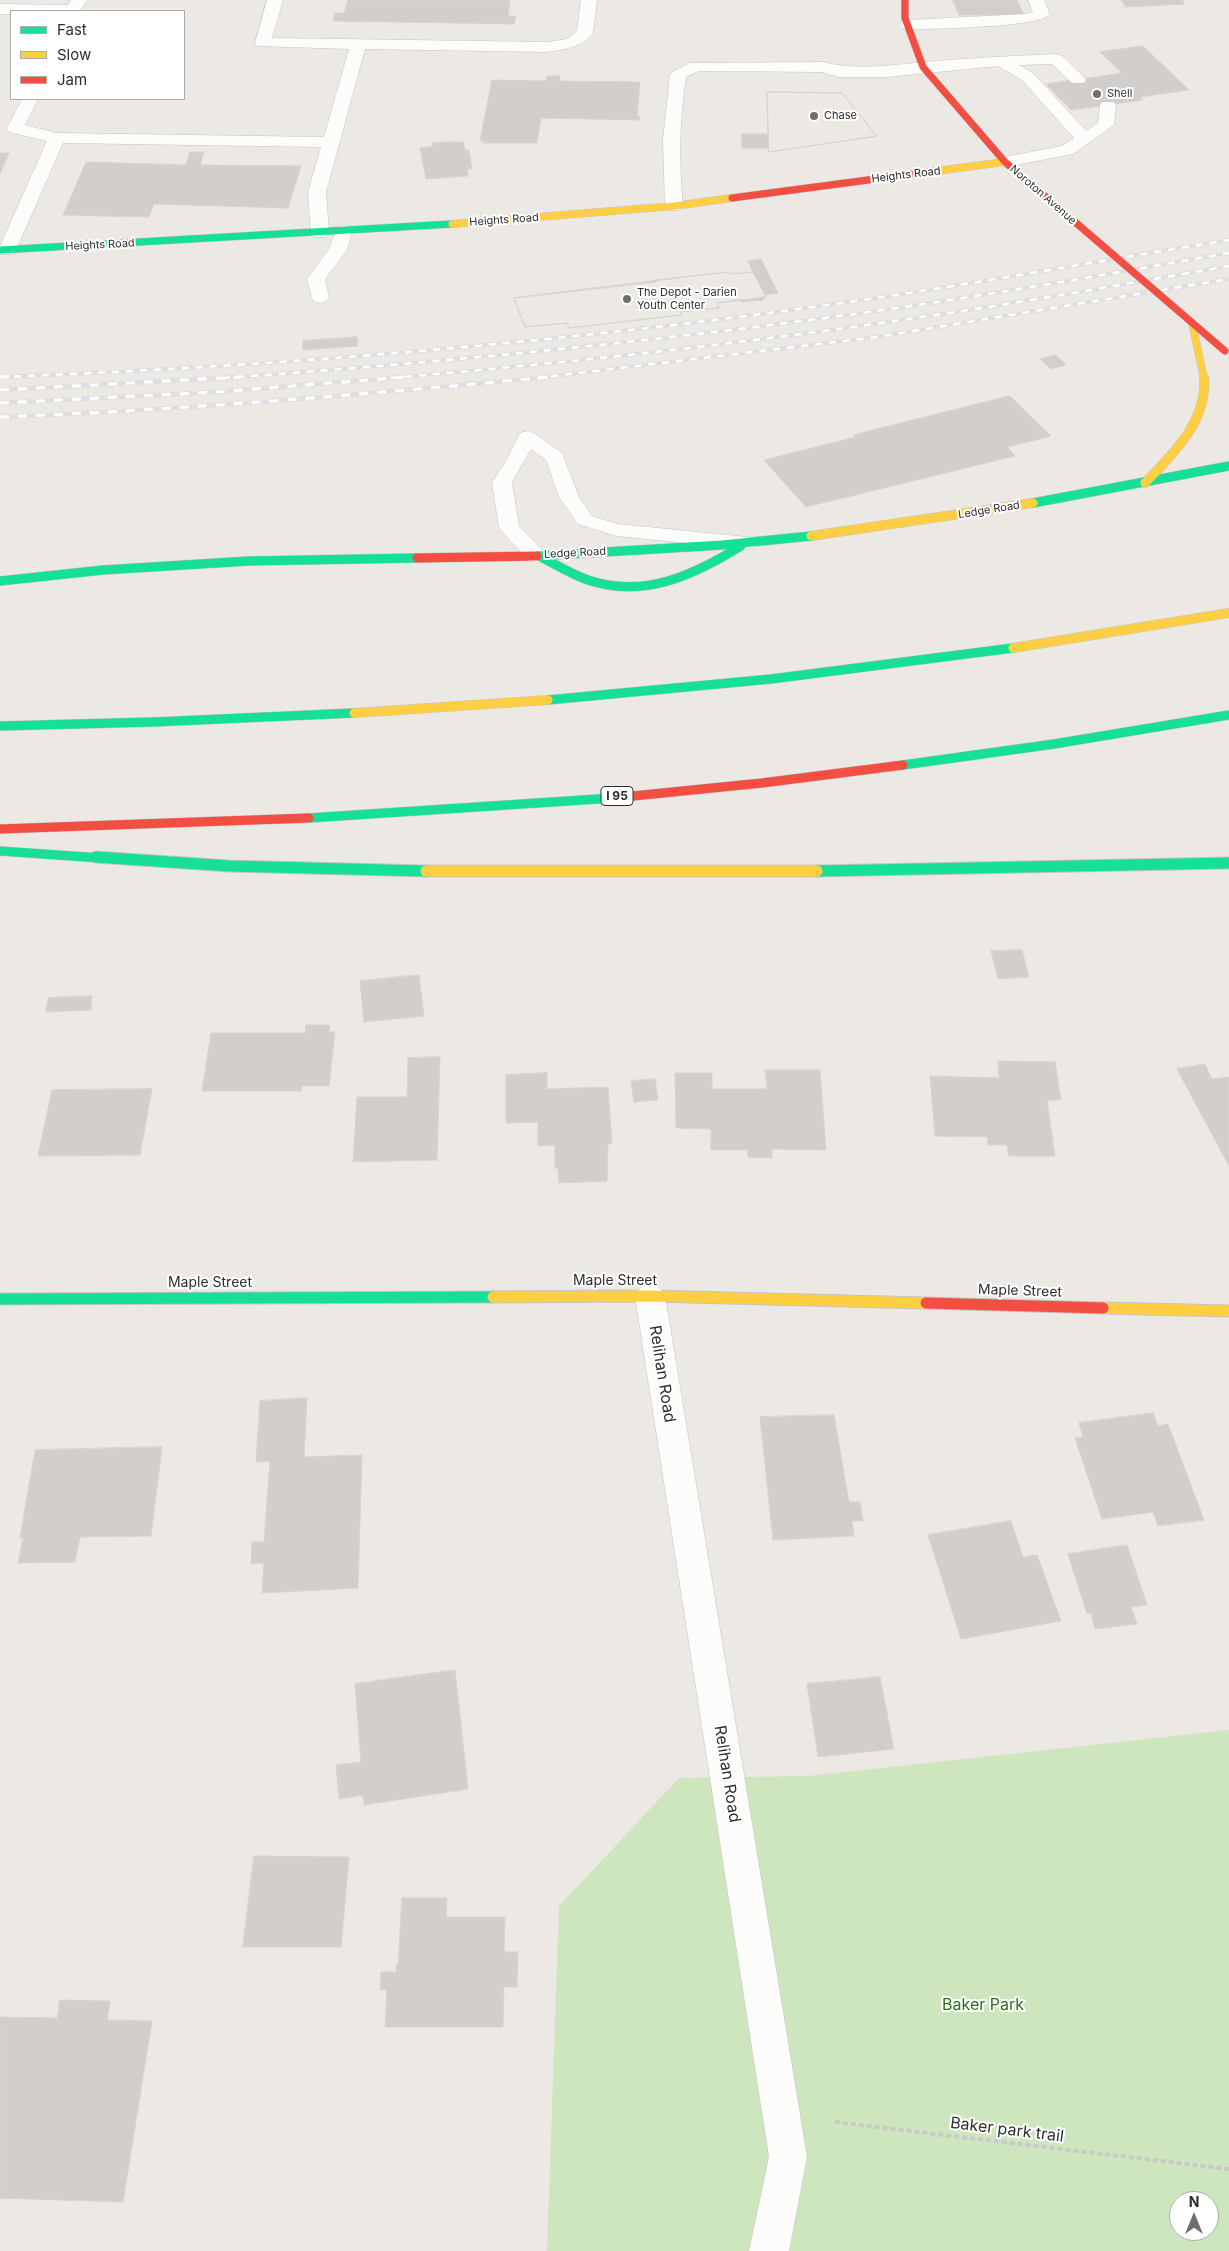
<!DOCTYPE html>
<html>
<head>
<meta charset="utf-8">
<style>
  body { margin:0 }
  #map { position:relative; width:1229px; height:2251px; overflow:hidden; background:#ece8e4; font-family:Inter,sans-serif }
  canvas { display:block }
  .legend { position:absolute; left:10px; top:10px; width:175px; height:90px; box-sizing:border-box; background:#fff; border:1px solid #ababab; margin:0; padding:6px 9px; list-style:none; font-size:15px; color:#2e2e2e }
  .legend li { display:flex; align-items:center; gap:10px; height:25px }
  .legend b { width:25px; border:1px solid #ababab }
  .north { position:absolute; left:1169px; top:2191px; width:50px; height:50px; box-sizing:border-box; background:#fff; border:1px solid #ababab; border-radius:50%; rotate:0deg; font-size:14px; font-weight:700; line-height:20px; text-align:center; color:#2e2e2e }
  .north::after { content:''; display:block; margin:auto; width:18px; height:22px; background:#706f6e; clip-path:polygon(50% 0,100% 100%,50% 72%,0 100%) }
</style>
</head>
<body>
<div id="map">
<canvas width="1229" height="2251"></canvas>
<ul class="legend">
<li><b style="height:6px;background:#16e098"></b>Fast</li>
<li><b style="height:6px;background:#ffcf43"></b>Slow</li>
<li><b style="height:6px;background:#f24e42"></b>Jam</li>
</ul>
<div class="north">N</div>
</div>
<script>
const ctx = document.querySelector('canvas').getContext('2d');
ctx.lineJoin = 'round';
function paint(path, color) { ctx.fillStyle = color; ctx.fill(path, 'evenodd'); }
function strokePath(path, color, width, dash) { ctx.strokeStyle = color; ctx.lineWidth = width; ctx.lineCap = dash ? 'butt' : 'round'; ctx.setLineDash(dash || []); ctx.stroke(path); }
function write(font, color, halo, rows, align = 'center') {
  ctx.font = font + ' Inter,sans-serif'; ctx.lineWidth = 4; ctx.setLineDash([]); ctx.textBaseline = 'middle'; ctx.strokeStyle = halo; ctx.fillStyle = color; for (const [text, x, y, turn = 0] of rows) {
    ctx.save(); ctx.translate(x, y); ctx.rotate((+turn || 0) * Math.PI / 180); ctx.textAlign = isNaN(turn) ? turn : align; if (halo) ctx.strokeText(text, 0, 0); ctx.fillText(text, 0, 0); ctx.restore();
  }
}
paint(new Path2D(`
  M1229 1730V2251H547L559 1906 679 1778 808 1776ZM1179 2201H1209V2231H1179Z`), '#cee6be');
const building = new Path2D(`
  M348 0H510L508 16H516L514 24 333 21 335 13H344Z
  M953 0H1017L1024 15H959Z
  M1121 0H1182L1185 4 1126 7Z
  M1143 46 1189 90 1140 97 1143 100 1071 110 1046 84 1122 73 1100 52Z
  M547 76H560L559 81 640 82 637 117H640L639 120 541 118 537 143H483L484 141H480L492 80 546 81Z
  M767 92 842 93 877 136 769 152 768 148H742V134H768Z
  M767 92 842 93 877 136 769 152Z
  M444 142H463L465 150H469L472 169H467L468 176 426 179 420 148 433 146 432 143Z
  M190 152H204L200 165 301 166 288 208 154 204 149 217 63 215 86 162 186 165Z
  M0 153H9L0 174Z
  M761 259 778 293 765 295 766 297H762L764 300 741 302 740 299 717 303 719 308 680 312 681 315 569 328 567 323 525 327 514 298 656 282 655 280 729 272 731 274 753 272 748 261Z
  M729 272 731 274 753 272 766 297 717 303 719 308 680 312 681 315 569 328 567 323 525 327 514 298Z
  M357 337 358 346 303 350V341Z
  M1056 355 1066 365 1051 369 1040 359Z
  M1010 396 1051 436 1007 447 1015 456 806 507 764 460 856 437 854 435Z
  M1022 950 1029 977 998 979 991 951Z
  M419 975 424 1016 364 1022 360 981Z
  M92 996 91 1010 46 1012 48 998Z
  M306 1025H330L329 1032H335L329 1086H302L301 1091H202L211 1033H305Z
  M440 1057 437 1160 353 1162 357 1097H407L408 1058Z
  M998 1061 1055 1062 1061 1100H1047L1055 1156H1009L1007 1145H988L987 1137 935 1136 930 1076 999 1078Z
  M1205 1064 1212 1079 1229 1077V1166L1177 1069Z
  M765 1070H820L826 1150 772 1149V1158L748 1157 747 1150H711V1129L676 1128 675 1073H712V1089H767Z
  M547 1073V1089L608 1087 612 1144H608L607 1181 559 1183 558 1168H555V1145L538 1146V1122L506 1123V1075Z
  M655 1079 658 1100 634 1102 631 1081Z
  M152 1089 140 1155 38 1156 52 1090Z
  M307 1398 304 1457 362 1455 358 1588 262 1593 264 1563 251 1564 252 1542H264L270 1461 256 1462 260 1401Z
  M1153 1413 1158 1426 1168 1424 1204 1520 1158 1526 1153 1512 1102 1519 1075 1438 1083 1437 1079 1423Z
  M834 1415 849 1502H860L863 1521H852L854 1536 773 1540 760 1417Z
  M162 1447 151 1536 80 1537 75 1562 18 1563 23 1538H20L35 1450Z
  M1011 1521 1023 1557 1037 1555 1061 1621 961 1639 928 1535Z
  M1127 1545 1147 1605 1131 1607 1137 1624 1095 1629 1091 1613 1087 1614 1068 1554Z
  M455 1670 468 1789 364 1805 363 1795 339 1799 336 1765 361 1762 355 1684Z
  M880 1677 894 1749 818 1757 807 1684Z
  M254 1856 349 1857 341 1947H243Z
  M402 1898H447L446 1917H505L504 1952H518L517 1987H504L503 2027H385L387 1990H380L381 1972H396V1965H398Z
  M60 2000 110 2001 107 2020 152 2021 123 2202 0 2198V2017L57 2018Z`);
paint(building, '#d1cecb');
strokePath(building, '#d7d4d0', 1);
const lane = new Path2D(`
  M71 0H87L80 11H11V14H0V4L68 5Z
  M267 0H283L272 38 547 42 567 39 577 31 581 0H597L593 33C582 48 564 49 547 52L365 49 326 192 329 233 326 237H314L311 233 308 192 321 147 63 143 16 250 13 254H1L0 246 47 141 9 132 7 128 22 99H38L25 125 57 133 324 137 349 49 257 46 255 43Z
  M1028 0H1044L1050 14C1040 28 930 28 908 30L903 28 900 25 903 22 908 20 1025 14 1033 12Z
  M1056 54 1062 56 1084 77 1086 80 1084 83H1072L1052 64 1019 65 1034 74 1086 131 1098 123 1100 105 1102 102H1114L1116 105 1114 125 1073 154 1005 167 999 166 997 162 999 158 1062 146 1074 138 1022 80 998 66 887 77H838L822 72 699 71 686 77C679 120 679 163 683 206L680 210H668L665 206 663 140 670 75 672 72 690 63 823 62C860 71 889 65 926 62 969 58 1012 56 1056 54Z
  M343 226 349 227 352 231 347 250 325 279 329 297 327 301 320 303 313 301 307 279 329 249 337 227Z
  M527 431 534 433 562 453 579 497 592 516 618 524 747 537 754 539 758 543 754 547 747 549 616 536 578 524 559 497 546 460 531 449 512 482 519 526 548 556 545 561 537 562 529 561 499 528 492 482 505 463 520 433Z`);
const street = new Path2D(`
  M650 1284 660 1288 665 1296 807 2157 789 2251H749L769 2157 635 1296 640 1288Z`);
const fastFar2 = new Path2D(`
  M0 250 452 224`);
const fastFar1 = new Path2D(`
  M1033 503 1229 466
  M537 556 722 545 811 536
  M539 556C555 564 571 574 588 580 644 599 694 575 741 546
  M0 581 103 570 249 561 417 558
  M548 700 771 679 1013 648
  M0 726 154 722 354 713
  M903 765 1054 744 1229 715
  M309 818 613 798
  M0 851 115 859`);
const fast = new Path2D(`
  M96 857 229 866 426 871
  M817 871 1229 863
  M0 1299 493 1297`);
const slowFar2 = new Path2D(`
  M936 171 1005 162
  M452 224 674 206 732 198
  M1192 323 1204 378`);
const slowFar1 = new Path2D(`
  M1145 483C1173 454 1208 421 1204 377
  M811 536 1033 503
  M1013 648 1229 613
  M354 713 548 700`);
const slow = new Path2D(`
  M426 871H817
  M493 1297 650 1296 926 1303
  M1103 1308 1229 1311`);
const jamFar2 = new Path2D(`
  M905 0V18L923 67 1005 162 1053 203
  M732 198 936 171`);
const jamFar1 = new Path2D(`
  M417 558 537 556
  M613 798 762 783 903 765
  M0 829 309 818`);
const jam = new Path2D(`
  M926 1303 1103 1308`);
strokePath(lane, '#c5c4c5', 1);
strokePath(street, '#c5c4c5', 1);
strokePath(fastFar2, '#c5c4c5', 8);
strokePath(fastFar1, '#c5c4c5', 10);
strokePath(fast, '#c5c4c5', 13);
strokePath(slowFar2, '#c5c4c5', 8);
strokePath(slowFar1, '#c5c4c5', 10);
strokePath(slow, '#c5c4c5', 13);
strokePath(jamFar2, '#c5c4c5', 8);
strokePath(jamFar1, '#c5c4c5', 10);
strokePath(jam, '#c5c4c5', 13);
strokePath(new Path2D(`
  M835 2122 1229 2169`), '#c9c9c8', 4, [5, 3]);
paint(lane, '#fcfcfb');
paint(street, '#fcfcfb');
strokePath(fastFar2, '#16e098', 7);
strokePath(fastFar1, '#16e098', 9);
strokePath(fast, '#16e098', 11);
strokePath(slowFar2, '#ffcf43', 7);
strokePath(slowFar1, '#ffcf43', 9);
strokePath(slow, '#ffcf43', 11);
strokePath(jamFar2, '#f24e42', 7);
strokePath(jamFar1, '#f24e42', 9);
strokePath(jam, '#f24e42', 11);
const railFar1 = new Path2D(`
  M0 377C286 366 572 342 855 301 980 283 1104 260 1229 240
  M223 378C437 363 650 342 862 313 985 296 1107 274 1229 253
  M391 378C566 363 741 344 915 318 1020 303 1124 284 1229 266
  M537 378 877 337 1229 279`);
const rail = new Path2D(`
  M0 377H10
  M0 390 241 377
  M0 403 217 392 406 377
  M0 417C184 410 367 394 550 377`);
strokePath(railFar1, '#dfdfe1', 4);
strokePath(rail, '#dfdfe1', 4.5);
strokePath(railFar1, '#fff', 2.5, [7]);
strokePath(rail, '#fff', 3, [9]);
const jamBridge = new Path2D(`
  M1053 203 1225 351`);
strokePath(jamBridge, '#c5c4c5', 8, []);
strokePath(jamBridge, '#f24e42', 7);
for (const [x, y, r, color] of [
  [1097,94,5,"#706f6e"],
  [814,116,5,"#706f6e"],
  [627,299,5,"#706f6e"]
]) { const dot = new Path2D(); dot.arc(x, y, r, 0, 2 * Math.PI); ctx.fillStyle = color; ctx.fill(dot); strokePath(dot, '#fff', 2); }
write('11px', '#2e2e2e', '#fff', [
  ["Shell",1107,94],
  ["Chase",824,116],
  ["The Depot - Darien",637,293],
  ["Youth Center",637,306]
], 'left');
write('11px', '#2e2e2e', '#fff', [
  ["Heights Road",906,175,-7],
  ["Noroton Avenue",1043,195,41],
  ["Heights Road",504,220,-4],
  ["Heights Road",100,245,-3],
  ["Ledge Road",989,510,-9],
  ["Ledge Road",575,553,-3]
]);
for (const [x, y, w] of [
  [617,796,32]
]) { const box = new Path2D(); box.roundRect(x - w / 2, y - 9.5, w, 19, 4); ctx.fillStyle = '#fff'; ctx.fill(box); strokePath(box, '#2e2e2e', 1); }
write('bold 12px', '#2e2e2e', null, [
  ["I 95",617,796]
]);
write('14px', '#2e2e2e', '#fff', [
  ["Maple Street",615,1281],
  ["Maple Street",210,1283],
  ["Maple Street",1020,1291,2]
]);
write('16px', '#2e2e2e', '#fff', [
  ["Relihan Road",662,1374,81],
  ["Relihan Road",727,1774,81],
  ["Baker park trail",1007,2130,7]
]);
write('16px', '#2c6e1b', '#fff', [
  ["Baker Park",983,2005]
]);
</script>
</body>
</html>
